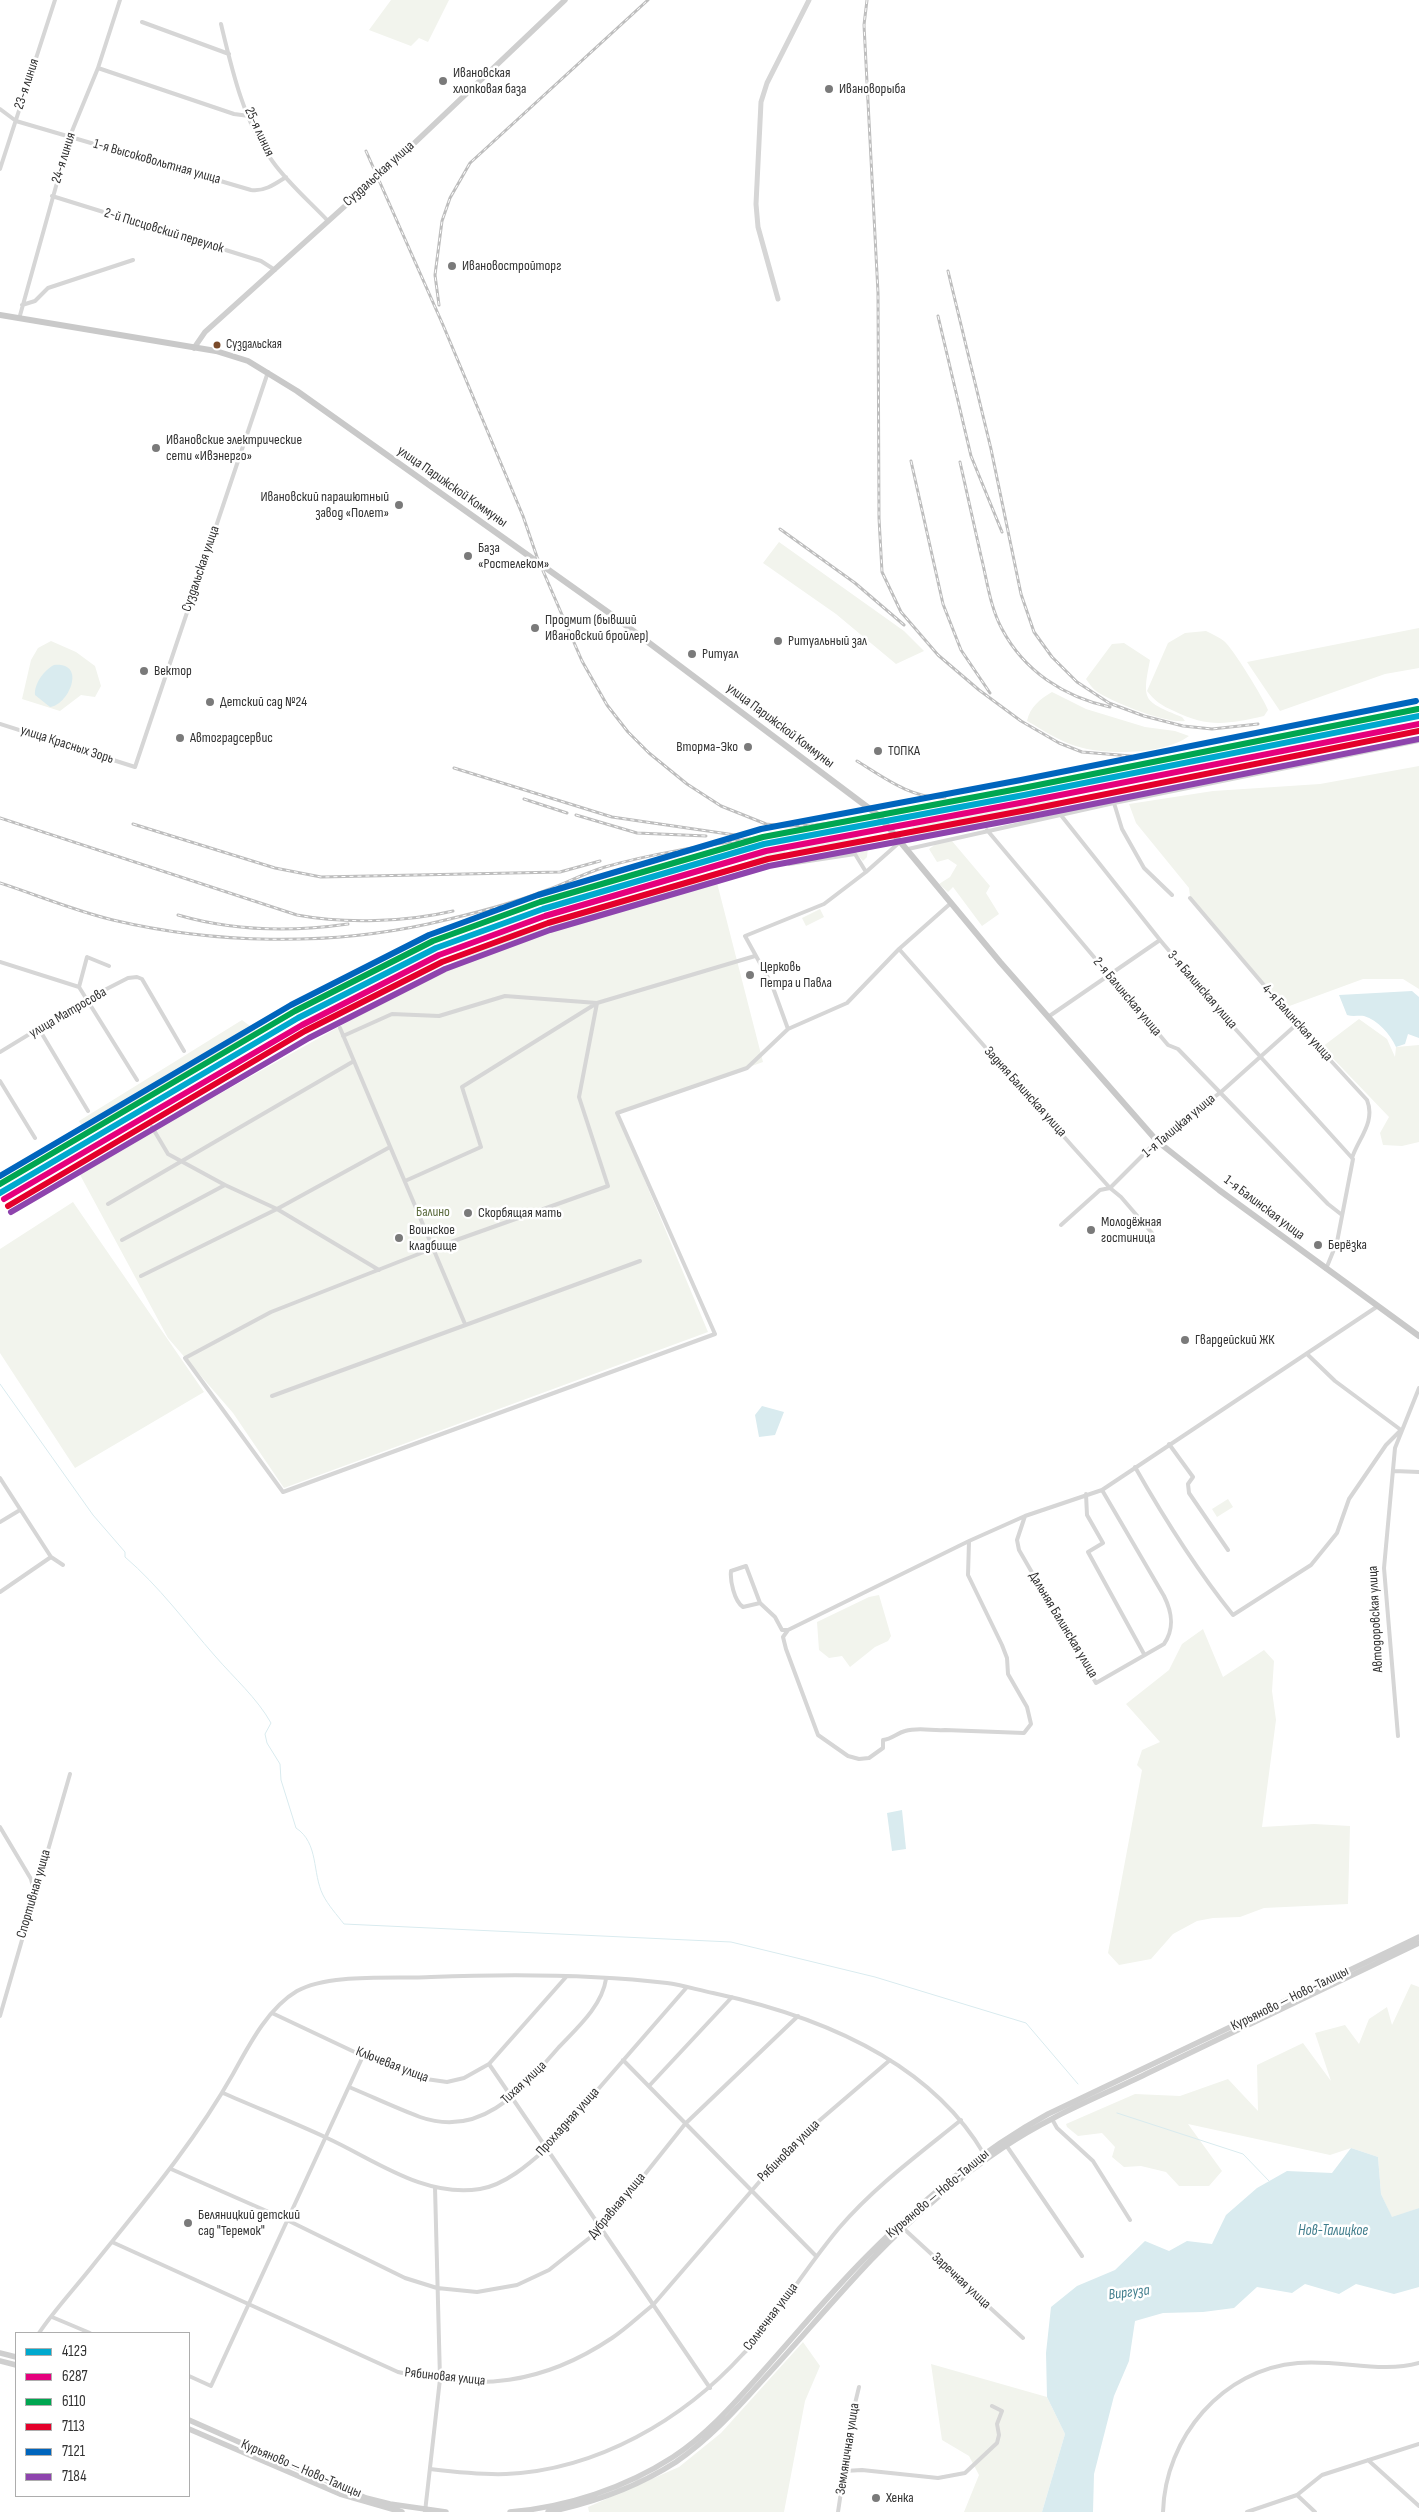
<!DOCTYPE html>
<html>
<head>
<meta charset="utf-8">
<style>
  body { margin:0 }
  #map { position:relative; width:1419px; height:2512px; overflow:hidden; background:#fff; font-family:"Sofia Sans Condensed",sans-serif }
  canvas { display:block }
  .legend { position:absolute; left:15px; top:2332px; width:175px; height:165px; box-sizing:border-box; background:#fff; border:1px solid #adadad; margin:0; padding:6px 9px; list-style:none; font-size:15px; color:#323232 }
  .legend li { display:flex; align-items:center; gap:10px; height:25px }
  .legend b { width:25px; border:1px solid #adadad }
</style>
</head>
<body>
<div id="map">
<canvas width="1419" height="2512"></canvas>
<ul class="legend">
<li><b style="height:6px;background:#00a9ce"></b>412Э</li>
<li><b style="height:6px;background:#e5007d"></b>6287</li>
<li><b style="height:6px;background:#00a651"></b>6110</li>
<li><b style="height:6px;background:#e4002b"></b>7113</li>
<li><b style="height:6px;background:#0065bd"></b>7121</li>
<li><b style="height:6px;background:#8e44ad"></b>7184</li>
</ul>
</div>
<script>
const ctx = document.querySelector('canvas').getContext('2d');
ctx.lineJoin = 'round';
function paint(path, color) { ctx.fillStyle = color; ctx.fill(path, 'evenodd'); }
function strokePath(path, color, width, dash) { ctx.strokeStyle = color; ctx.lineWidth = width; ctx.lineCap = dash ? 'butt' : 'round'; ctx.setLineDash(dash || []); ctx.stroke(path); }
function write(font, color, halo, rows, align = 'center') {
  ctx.font = font + ' "Sofia Sans Condensed",sans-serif'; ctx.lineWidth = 5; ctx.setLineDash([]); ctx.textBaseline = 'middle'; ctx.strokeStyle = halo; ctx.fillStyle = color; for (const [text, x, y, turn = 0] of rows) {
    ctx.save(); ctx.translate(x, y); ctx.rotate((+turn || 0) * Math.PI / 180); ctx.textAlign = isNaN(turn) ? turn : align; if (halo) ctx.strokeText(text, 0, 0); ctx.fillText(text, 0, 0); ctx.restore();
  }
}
paint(new Path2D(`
  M391 0H449L428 42 419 38 411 46 369 30Z
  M779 542 904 631 924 651 896 664 836 614 763 563Z
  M1419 628V668L1385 674 1280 711 1247 662Z
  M1206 631C1212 634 1219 637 1224 641 1232 647 1264 699 1268 710L1264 716C1228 724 1208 728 1174 711 1162 706 1155 701 1147 691L1168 643 1185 633Z
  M51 641 76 652 95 666 101 686 95 697 81 695 60 711 22 699 31 660 38 648Z
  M1124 643 1150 660C1142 701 1143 701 1182 717L1185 721C1167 724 1111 702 1096 691 1092 688 1089 683 1086 679L1112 644Z
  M1052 692 1086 709 1145 727 1175 731 1189 736C1165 754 1112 755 1083 748 1063 744 1045 731 1027 721 1030 707 1040 699 1052 692Z
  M1419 766V989L1403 979H1363L1284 1008 1190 896 1189 888 1136 823 1129 804 1213 791 1320 784Z
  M1059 800V808L910 838 915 820 937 815 946 818 953 814 955 809 968 810Z
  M854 833 868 847 867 857 863 861 849 845 790 852 788 845Z
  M952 841 990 886 986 893 999 914 982 926 953 887 948 892 939 884 950 877 957 865 948 859 937 862 929 849 936 844Z
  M783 846 786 855H778L758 872 750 861 752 853Z
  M715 875 763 1062 617 1114 708 1332 284 1488 233 1413 168 1338 79 1173 504 934Z
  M820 909 824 917 806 926 802 918Z
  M1359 1019 1387 1039 1395 1057 1396 1047 1419 1045V1142L1402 1146 1383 1145 1380 1133 1389 1117 1322 1047Z
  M242 1020 258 1032 86 1134 79 1121Z
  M73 1202 204 1392 75 1468 0 1353V1249Z
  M1228 1499 1233 1507 1217 1517 1212 1509Z
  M879 1595 891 1636 888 1641 875 1647 850 1667 842 1656 829 1658 819 1650 817 1622 869 1597Z
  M1203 1629 1223 1677 1264 1650 1274 1661 1272 1691 1276 1720 1262 1827 1314 1824 1350 1826 1348 1904 1264 1908 1240 1917 1213 1918 1197 1921 1173 1934 1151 1959 1119 1965 1108 1953 1142 1770 1137 1765 1142 1750 1160 1742 1126 1704 1169 1670 1182 1644Z
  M1411 1984 1419 1987V2208L1392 2218 1381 2194 1378 2157 1351 2148 1330 2155 1188 2124 1222 2171 1209 2186H1179L1166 2172 1141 2166 1124 2167 1112 2157 1115 2147 1102 2133 1078 2136 1067 2127 1066 2124 1135 2094 1180 2096 1228 2079 1258 2111 1257 2065 1303 2043 1331 2081 1315 2033 1345 2025 1359 2044 1369 2019 1387 2007 1392 2025Z
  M803 2342 820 2366 805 2401 784 2512H589L588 2507 679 2467 721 2433Z
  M931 2364 1047 2397 1065 2434 1042 2512H964L979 2475 969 2456 942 2440Z`), '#f2f4ed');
paint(new Path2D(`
  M54 665C88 662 68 706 50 707L35 695C34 684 44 670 54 665Z
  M1412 991 1419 997V1038L1408 1034 1405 1044 1396 1047C1390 1034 1378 1020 1364 1016 1359 1015 1353 1017 1347 1015L1339 995Z
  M762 1406 784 1412 775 1435 759 1437 755 1415Z
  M902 1810 906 1849 892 1851 887 1813Z
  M1351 2148 1378 2157 1381 2194 1392 2217 1419 2208V2287L1394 2294 1356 2284 1339 2294 1305 2284 1292 2293 1257 2287 1234 2308 1203 2312 1163 2313 1135 2321 1129 2361 1114 2396 1094 2474 1093 2512H1042L1065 2434 1047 2397 1046 2353 1051 2307 1077 2286 1115 2270 1145 2241 1169 2251 1187 2241 1212 2244 1226 2215 1257 2188 1287 2171 1332 2173Z`), '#d9ebef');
strokePath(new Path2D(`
  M0 1384 93 1515 125 1552V1557C159 1586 186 1623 215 1656 234 1678 257 1698 271 1723L265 1734 267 1743 280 1764 281 1780 296 1828C319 1843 312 1873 323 1895 328 1905 337 1915 344 1924L731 1942 875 1977 1026 2023 1078 2084
  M1117 2113 1243 2154 1270 2182`), '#d9ebef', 1);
strokePath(new Path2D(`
  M142 22 229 54
  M221 24C232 70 244 123 273 162 288 183 310 202 328 221
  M98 68 234 114 249 116
  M0 109 16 121 251 190C264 192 275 184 286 177
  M0 169 55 0
  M52 196 261 261 275 270
  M22 305 35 301 48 288 133 260
  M19 319 70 136 98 68 120 0
  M0 724 135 767 268 372
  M1114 803 1419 741
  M1060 814 1160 940 1229 1022 1353 1159 1337 1242 1326 1269
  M987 830 1168 1045 1178 1049 1328 1204 1342 1215
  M901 841 866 872 824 904 745 936 772 985 788 1029 847 1003 899 949 951 903
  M908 849 1114 803 1122 829 1144 868 1172 895
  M789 864 855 854 866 872
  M1190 898 1297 1024 1367 1100C1376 1122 1358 1139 1352 1158
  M899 949 1073 1147 1110 1188 1121 1197 1152 1233
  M0 962 79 987 137 1080
  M79 987 87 957 109 966
  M597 1003 579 1097 608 1186 434 1248 271 1312 185 1358 283 1492 715 1334 617 1113 747 1068 788 1029
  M1048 1017 1160 940
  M340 1028 465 1324
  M39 1029 88 1111
  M343 1036 392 1014 439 1016 505 996 597 1003 755 956
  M0 1052 87 999 128 978 137 977 142 979 184 1051
  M0 1081 35 1138
  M152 1127 168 1154 225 1185 277 1209 379 1270
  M405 1181 481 1147 462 1087 597 1003
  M108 1204 354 1061
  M1061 1225 1100 1190 1110 1188 1157 1141 1221 1092 1297 1024
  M122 1240 225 1185
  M141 1276 277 1209 390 1147
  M272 1396 640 1261
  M1169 1444 1193 1477 1188 1484 1189 1493 1228 1550
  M1135 1467C1164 1518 1196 1569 1233 1615L1311 1565 1337 1533 1349 1499 1386 1445 1401 1430 1335 1381 1307 1354
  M1394 1471 1419 1472
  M0 1478 51 1557 63 1565
  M1086 1494 1087 1515 1103 1543 1088 1552 1144 1654
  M1025 1516 1017 1540 1019 1550 1096 1683 1164 1644C1175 1628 1172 1612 1164 1596L1102 1490
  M0 1522 20 1510
  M0 1592 51 1557
  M760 1603 746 1566 731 1571C730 1580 734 1601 743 1607L760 1603 775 1617 782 1630H788
  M788 1630 969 1541 1025 1516 1102 1490 1378 1306
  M788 1630 783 1637 786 1649 818 1735 848 1756 859 1759 869 1758 883 1748V1740C892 1739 897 1733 905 1731 919 1727 932 1731 945 1730L1024 1733 1031 1724 1027 1707 1008 1674 1007 1658 1002 1645 968 1575 969 1541
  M1398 1736 1384 1568 1395 1448 1419 1388
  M0 1827 31 1879 34 1891
  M272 2013 363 2056 419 2078 447 2082 464 2078 489 2064 566 1977
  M0 2016 70 1774
  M623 2060 816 2256
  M489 2064 710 2388
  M649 2086 732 1997
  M349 2087C373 2097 396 2108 420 2117 482 2139 522 2089 559 2047 577 2028 602 2006 606 1979
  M223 2093C257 2108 293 2122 327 2138 375 2160 424 2198 480 2189 505 2185 529 2164 547 2148L687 1987
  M1052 2119 1057 2128 1093 2161 1130 2220
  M1006 2145 1082 2256
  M171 2169 287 2220 405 2278 437 2288 477 2292 517 2285 549 2270 602 2228 685 2124 798 2016
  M903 2228 1023 2338
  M112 2242 398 2372C479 2391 542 2385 612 2338 627 2328 639 2316 653 2305L792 2144 890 2060
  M52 2317 90 2333
  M39 2333C55 2309 76 2287 94 2264 143 2203 194 2143 233 2074 249 2045 268 2008 297 1991 329 1973 394 1979 431 1977 509 1974 589 1974 667 1983 682 1985 698 1990 713 1993 815 2015 928 2059 984 2154
  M189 2376 211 2386 363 2056
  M1368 2460 1419 2506
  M430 2469C455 2472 480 2475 506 2474 597 2470 683 2420 743 2354 747 2350 752 2346 756 2341 784 2303 809 2264 839 2228 874 2187 919 2154 961 2120
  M844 2471 862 2470 938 2478 965 2473 997 2443 999 2435 997 2424 1002 2411 992 2406
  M1297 2495 1315 2512
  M425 2512 440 2379 435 2187
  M838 2512 853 2412 859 2387
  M1163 2512C1165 2437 1223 2369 1298 2363 1338 2359 1381 2374 1419 2363
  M1247 2512 1297 2495 1322 2475 1419 2444`), '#d6d6d6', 4);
strokePath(new Path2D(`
  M778 299 758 227 756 204 761 102 767 83 809 0`), '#d6d6d6', 5);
strokePath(new Path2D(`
  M194 348 205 332 405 152 565 0
  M0 2353 16 2357
  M0 2361 16 2365
  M189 2420 366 2498 390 2504 446 2512
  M189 2429 340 2494 402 2512
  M510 2512C567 2507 625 2488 673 2457 705 2436 731 2407 756 2379 793 2338 828 2295 867 2256 922 2201 980 2151 1048 2114L1419 1937
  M548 2512C593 2503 637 2487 676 2462 708 2440 735 2411 761 2382 798 2342 833 2300 871 2260 912 2218 956 2179 1004 2147 1048 2117 1099 2097 1146 2074 1237 2030 1328 1987 1419 1943`), '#cfcfcf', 5.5);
strokePath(new Path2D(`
  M0 315 216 351 248 361 297 391 612 615 878 815 1000 962 1157 1141 1219 1190 1419 1336`), '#c9c9c9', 6);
const rail = new Path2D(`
  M867 0 864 25 878 293 879 518 882 572 901 612 938 655 979 690 1021 721 1059 743 1082 752 1131 756
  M366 151 443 325 523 516 537 557 582 661 607 705 628 732 649 753 687 784 721 806 766 824 783 826 815 825 851 820 982 795
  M948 271 991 449 1021 594 1034 632 1052 657 1077 682 1109 703 1144 716 1183 726 1212 729 1258 724
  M439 305 435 275 442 221 450 198 470 163 648 0
  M938 316 971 456 1002 532
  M911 461 943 604 961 650 990 693
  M960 462C967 493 974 524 981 556 987 580 990 607 1002 629 1024 671 1064 697 1110 707
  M780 529 855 583 904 625
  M857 761C883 777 913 800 945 797
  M454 768 612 817 735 835
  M524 799 567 813
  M576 815 637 833 706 836
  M0 818 297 915C344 924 407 922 453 911
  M133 824 275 868 321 877 560 872 600 861
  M0 883C37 895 75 911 113 920 214 944 327 946 428 924 468 915 509 905 547 890 566 883 585 873 605 867 668 849 734 842 799 831
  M178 915C233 931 292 932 348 924`);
strokePath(rail, '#bebebe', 3);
strokePath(rail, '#fff', 1, [4]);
strokePath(new Path2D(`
  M0 1193 298 1018 436 948 543 909 764 844 1024 795 1419 716`), '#00a9ce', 6);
strokePath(new Path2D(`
  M4 1199 302 1025 439 955 545 916 766 851 1025 802 1419 724`), '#e5007d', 6);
strokePath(new Path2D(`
  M0 1184 295 1011 433 941 540 902 763 837 1023 788 1418 709`), '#00a651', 6);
strokePath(new Path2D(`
  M8 1206 305 1031 442 962 548 923 768 859 1027 810 1419 731`), '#e4002b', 6);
strokePath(new Path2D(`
  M0 1176 291 1005 429 935 538 895 761 829 1021 780 1416 701`), '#0065bd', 6);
strokePath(new Path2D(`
  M11 1212 309 1038 445 969 550 930 769 866 1028 817 1419 739`), '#8e44ad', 6);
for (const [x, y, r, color] of [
  [443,81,5,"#7a7a7a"],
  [829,89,5,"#7a7a7a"],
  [452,266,5,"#7a7a7a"],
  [217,345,4.5,"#7a4b2a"],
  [156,448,5,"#7a7a7a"],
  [399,505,5,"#7a7a7a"],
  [468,556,5,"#7a7a7a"],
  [535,628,5,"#7a7a7a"],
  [778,641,5,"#7a7a7a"],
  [692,654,5,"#7a7a7a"],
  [144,671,5,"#7a7a7a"],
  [210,702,5,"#7a7a7a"],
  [180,738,5,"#7a7a7a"],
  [748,747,5,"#7a7a7a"],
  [878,751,5,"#7a7a7a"],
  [750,975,5,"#7a7a7a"],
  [468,1213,5,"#7a7a7a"],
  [1091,1230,5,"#7a7a7a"],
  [399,1238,5,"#7a7a7a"],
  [1318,1245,5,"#7a7a7a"],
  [1185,1340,5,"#7a7a7a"],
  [188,2223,5,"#7a7a7a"],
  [876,2498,5,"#7a7a7a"]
]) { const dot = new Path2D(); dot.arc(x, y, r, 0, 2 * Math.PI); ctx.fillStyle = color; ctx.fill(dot); strokePath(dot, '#fff', 2); }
write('13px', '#323232', '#fff', [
  ["Суздальская",226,345]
], 'left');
write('14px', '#323232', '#fff', [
  ["Ивановская",453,73],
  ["хлопковая база",453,89],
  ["Ивановорыба",839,89],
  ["Ивановостройторг",462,266],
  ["Ивановские электрические",166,440],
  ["сети «Ивэнерго»",166,456],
  ["Ивановский парашютный",389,497,"right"],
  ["завод «Полет»",389,513,"right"],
  ["База",478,548],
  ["«Ростелеком»",478,564],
  ["Продмит (бывший",545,620],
  ["Ивановский бройлер)",545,636],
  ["Ритуальный зал",788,641],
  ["Ритуал",702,654],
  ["Вектор",154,671],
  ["Детский сад №24",220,702],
  ["Автоградсервис",190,738],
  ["Вторма-Эко",738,747,"right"],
  ["ТОПКА",888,751],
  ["Церковь",760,967],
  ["Петра и Павла",760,983],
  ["Скорбящая мать",478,1213],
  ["Молодёжная",1101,1222],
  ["гостиница",1101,1238],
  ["Воинское",409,1230],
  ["кладбище",409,1246],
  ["Берёзка",1328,1245],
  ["Гвардейский ЖК",1195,1340],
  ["Беляницкий детский",198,2215],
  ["сад \"Теремок\"",198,2231],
  ["Хенка",886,2498]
], 'left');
write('14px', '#323232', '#fff', [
  ["23-я линия",27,84,-72],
  ["25-я линия",259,132,65],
  ["24-я линия",64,158,-73],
  ["1-я Высоковольтная улица",157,162,16],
  ["Суздальская улица",379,174,-42],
  ["2-й Писцовский переулок",164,231,17],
  ["улица Парижской Коммуны",452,487,35],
  ["Суздальская улица",201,569,-71],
  ["улица Парижской Коммуны",780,726,37],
  ["улица Красных Зорь",67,745,18],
  ["3-я Балинская улица",1202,990,49],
  ["2-я Балинская улица",1127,997,50],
  ["улица Матросова",68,1013,-30],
  ["4-я Балинская улица",1297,1023,48],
  ["Задняя Балинская улица",1025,1092,48],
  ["1-я Талицкая улица",1179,1126,-40],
  ["1-я Балинская улица",1264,1208,37],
  ["Автодоровская улица",1376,1619,-93],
  ["Дальняя Балинская улица",1063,1625,59],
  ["Спортивная улица",34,1894,-74],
  ["Курьяново — Ново-Талицы",1290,1999,-26],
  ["Ключевая улица",392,2065,21],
  ["Тихая улица",524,2083,-43],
  ["Прохладная улица",568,2122,-48],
  ["Рябиновая улица",789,2151,-45],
  ["Курьяново — Ново-Талицы",938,2194,-40],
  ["Дубравная улица",617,2206,-50],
  ["Заречная улица",961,2281,43],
  ["Солнечная улица",771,2317,-53],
  ["Рябиновая улица",445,2377,6],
  ["Земляничная улица",848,2449,-81],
  ["Курьяново — Ново-Талицы",301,2469,23]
]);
write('14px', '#5e6d40', '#fff', [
  ["Балино",433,1212]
]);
write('italic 15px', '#407d8c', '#fff', [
  ["Нов-Талицкое",1333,2231],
  ["Виргуза",1129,2293,-7]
]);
</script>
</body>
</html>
